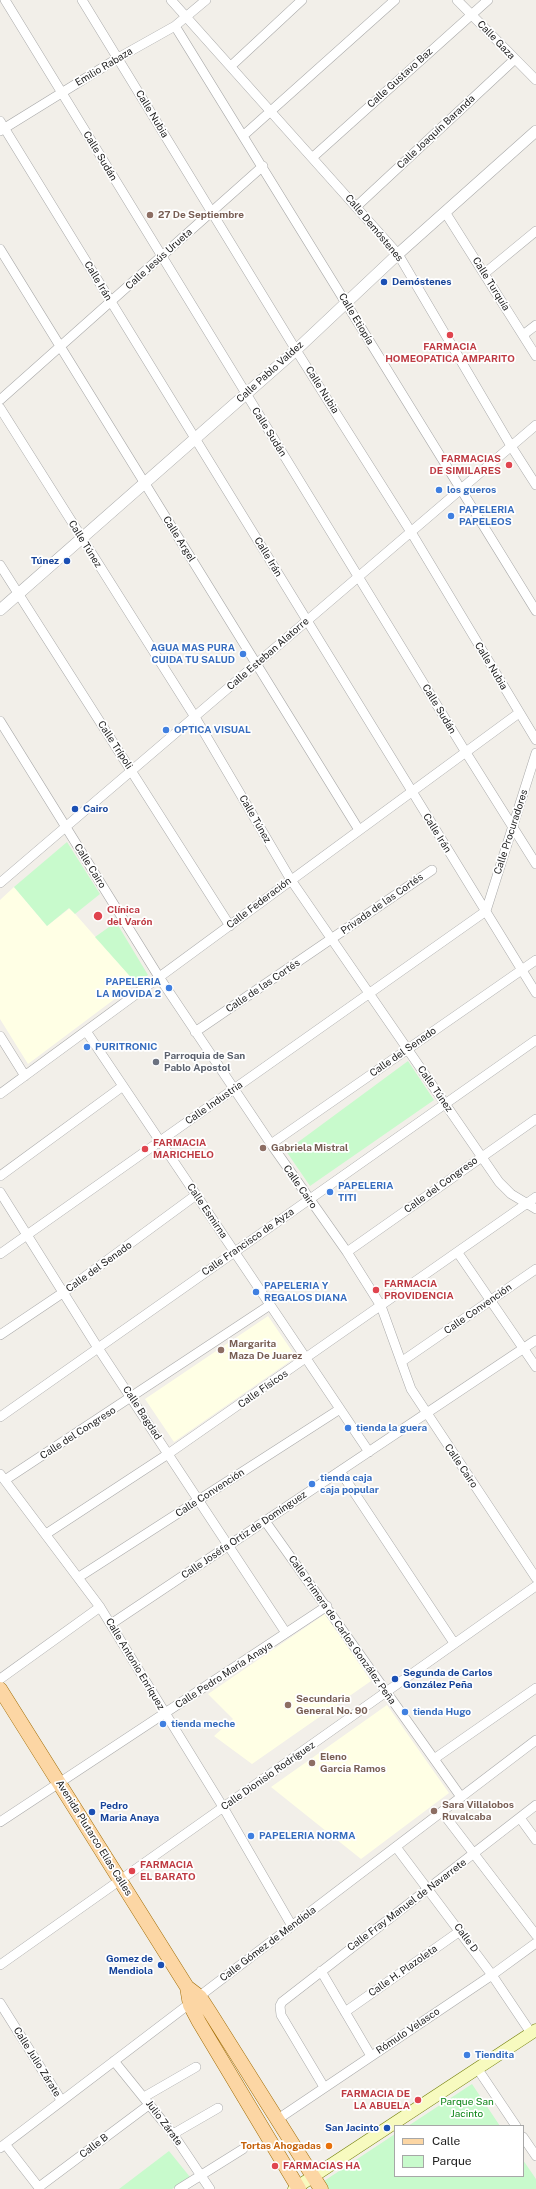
<!DOCTYPE html>
<html>
<head>
<meta charset="utf-8">
<style>
  body { margin:0 }
  #map { position:relative; width:536px; height:2189px; overflow:hidden; background:#f2efe9; font-family:"Public Sans",sans-serif }
  canvas { display:block }
  .legend { position:absolute; left:394px; top:2125px; width:130px; height:52px; box-sizing:border-box; background:#fff; border:1px solid #a7a7a7; margin:0; padding:5px 7px; list-style:none; font-size:12px; color:#222 }
  .legend li { display:flex; align-items:center; gap:8px; height:20px }
  .legend b { width:20px; border:1px solid #a7a7a7 }
</style>
</head>
<body>
<div id="map">
<canvas width="536" height="2189"></canvas>
<ul class="legend">
<li><b style="height:5px;background:#fcd6a4"></b>Calle</li>
<li><b style="height:11px;background:#c8facc"></b>Parque</li>
</ul>
</div>
<script>
const ctx = document.querySelector('canvas').getContext('2d');
ctx.lineJoin = 'round';
function paint(path, color) { ctx.fillStyle = color; ctx.fill(path, 'evenodd'); }
function strokePath(path, color, width, dash) { ctx.strokeStyle = color; ctx.lineWidth = width; ctx.lineCap = dash ? 'butt' : 'round'; ctx.setLineDash(dash || []); ctx.stroke(path); }
function write(font, color, halo, rows, align = 'center') {
  ctx.font = font + ' "Public Sans",sans-serif'; ctx.lineWidth = 3.5; ctx.setLineDash([]); ctx.textBaseline = 'middle'; ctx.strokeStyle = halo; ctx.fillStyle = color; for (const [text, x, y, turn = 0] of rows) {
    ctx.save(); ctx.translate(x, y); ctx.rotate((+turn || 0) * Math.PI / 180); ctx.textAlign = isNaN(turn) ? turn : align; if (halo) ctx.strokeText(text, 0, 0); ctx.fillText(text, 0, 0); ctx.restore();
  }
}
paint(new Path2D(`
  M14 887 47 926 70 908 136 983 28 1064 0 1019V900Z
  M268 1316 296 1357 174 1442 145 1399Z
  M325 1614 371 1681 252 1764 214 1736 233 1719 208 1694Z
  M387 1705 449 1793 361 1859 271 1787Z`), '#ffffe5');
paint(new Path2D(`
  M67 842 100 894 75 914 69 908 47 926 14 887Z
  M116 922 148 975 136 983 95 937Z
  M408 1061 434 1100 310 1186 286 1151Z
  M472 2084 500 2126H408Z
  M395 2134V2176H523V2160L536 2179V2189H328L324 2181Z
  M169 2151 190 2177 172 2189H119Z`), '#c8facc');
const minor = new Path2D(`
  M5 0 465 751 536 864
  M82 0 296 350 411 532 536 740
  M171 0 398 254 511 446 536 485
  M457 0 536 80
  M175 26 536 611
  M231 66 302 0
  M0 121 536 993
  M0 131 118 58 175 26 206 0
  M244 135 395 0
  M313 157 488 0
  M357 206 515 59
  M445 212 536 356
  M0 249 359 830
  M485 273 536 231
  M523 335 536 325
  M0 400 263 166
  M0 408 195 717 291 880 499 1182 511 1194 536 1209
  M0 565 230 926
  M0 721 159 977 271 1144 347 1252 381 1306 411 1389 536 1578
  M0 883 536 425
  M86 1031 369 1452
  M195 1032 432 870
  M0 1036 25 1076
  M0 1094 519 713
  M271 1144 536 960
  M0 1176 123 1086
  M0 1192 98 1348 286 1633
  M347 1252 536 1119
  M458 1253 536 1367
  M0 1254 486 911 536 753
  M0 1335 64 1292 196 1195
  M401 1362 536 1269
  M0 1417 536 1040
  M340 1471 454 1643
  M0 1474 100 1607 223 1807 292 1926
  M5 1480 270 1305
  M265 1521 461 1797
  M46 1534 168 1454 536 1197
  M79 1577 340 1409
  M111 1624 536 1340
  M0 1679 100 1607
  M434 1759 536 1688
  M442 1812 536 1935
  M520 1818 536 1840
  M0 1822 327 1606
  M396 1847 492 1975 531 2033
  M0 1965 536 1586
  M321 1971 371 2056
  M0 2003 61 2100
  M345 2012 460 1931
  M114 2061 173 2134 210 2189
  M477 2068 516 2126
  M324 2087 281 2015 280 2006 282 2002 536 1805
  M144 2097 196 2067
  M278 2119 492 1975 536 1943
  M173 2134 218 2108
  M523 2137 536 2156
  M5 2144 40 2189
  M0 2148 536 1740
  M39 2187 150 2104
  M179 2189 243 2149`);
const tertiary = new Path2D(`
  M0 610 296 350 398 254 536 131`);
const secondary = new Path2D(`
  M294 2189 536 2030`);
const primary = new Path2D(`
  M0 1689 187 1987 200 1997 211 2014 321 2189
  M187 1987 190 2005 199 2022 299 2189`);
strokePath(minor, '#a9a9a9', 10);
strokePath(tertiary, '#a9a9a9', 12);
strokePath(secondary, '#707d05', 13);
strokePath(primary, '#a06b00', 15);
strokePath(minor, '#fff', 9);
strokePath(tertiary, '#fff', 11);
strokePath(secondary, '#f7fabf', 12);
strokePath(primary, '#fcd6a4', 14);
for (const [x, y, r, color] of [
  [150,215,4,"#8d6e63"],
  [384,282,4,"#1a4fb4"],
  [450,335,4,"#e0444e"],
  [509,465,4,"#e0444e"],
  [439,490,4,"#3f7fe0"],
  [451,516,4,"#3f7fe0"],
  [67,561,4,"#1a4fb4"],
  [243,654,4,"#3f7fe0"],
  [166,730,4,"#3f7fe0"],
  [75,809,4,"#1a4fb4"],
  [98,916,5,"#e0444e"],
  [169,988,4,"#3f7fe0"],
  [87,1047,4,"#3f7fe0"],
  [156,1062,4,"#6b7280"],
  [263,1148,4,"#8d6e63"],
  [145,1149,4,"#e0444e"],
  [330,1192,4,"#3f7fe0"],
  [376,1290,4,"#e0444e"],
  [256,1292,4,"#3f7fe0"],
  [221,1350,4,"#8d6e63"],
  [348,1428,4,"#3f7fe0"],
  [312,1484,4,"#3f7fe0"],
  [395,1679,4,"#1a4fb4"],
  [288,1705,4,"#8d6e63"],
  [405,1712,4,"#3f7fe0"],
  [163,1724,4,"#3f7fe0"],
  [312,1763,4,"#8d6e63"],
  [434,1811,4,"#8d6e63"],
  [92,1812,4,"#1a4fb4"],
  [251,1836,4,"#3f7fe0"],
  [132,1871,4,"#e0444e"],
  [161,1965,4,"#1a4fb4"],
  [467,2055,4,"#3f7fe0"],
  [418,2100,4,"#e0444e"],
  [387,2128,4,"#1a4fb4"],
  [329,2146,4,"#e8710a"],
  [275,2166,4,"#e0444e"]
]) { const dot = new Path2D(); dot.arc(x, y, r, 0, 2 * Math.PI); ctx.fillStyle = color; ctx.fill(dot); strokePath(dot, '#fff', 1.5); }
write('10px', '#222', '#fff', [
  ["Calle Gaza",496,40,46],
  ["Emilio Rabaza",104,67,-31],
  ["Calle Gustavo Baz",400,78,-42],
  ["Calle Nubia",152,114,59],
  ["Calle Joaquín Baranda",436,132,-43],
  ["Calle Sudán",100,156,59],
  ["Calle Demóstenes",374,228,50],
  ["Calle Jesús Urueta",159,259,-42],
  ["Calle Irán",98,281,59],
  ["Calle Turquía",491,284,58],
  ["Calle Etiopía",356,319,59],
  ["Calle Pablo Valdez",270,372,-42],
  ["Calle Nubia",322,390,58],
  ["Calle Sudán",269,432,58],
  ["Calle Argel",179,539,58],
  ["Calle Túnez",85,544,58],
  ["Calle Irán",268,557,59],
  ["Calle Esteban Alatorre",268,654,-41],
  ["Calle Nubia",491,666,59],
  ["Calle Sudán",439,709,59],
  ["Calle Trípoli",115,745,57],
  ["Calle Túnez",255,819,60],
  ["Calle Procuradores",511,832,-72],
  ["Calle Irán",437,833,58],
  ["Calle Cairo",90,866,58],
  ["Calle Federación",259,903,-37],
  ["Privada de las Cortés",382,904,-35],
  ["Calle de las Cortés",263,986,-34],
  ["Calle del Senado",403,1052,-35],
  ["Calle Túnez",435,1089,55],
  ["Calle Industria",214,1103,-35],
  ["Calle del Congreso",441,1185,-36],
  ["Calle Cairo",300,1187,55],
  ["Calle Esmirna",207,1211,56],
  ["Calle Francisco de Ayza",248,1242,-35],
  ["Calle del Senado",99,1267,-36],
  ["Calle Convención",478,1309,-35],
  ["Calle Físicos",263,1389,-35],
  ["Calle Bagdad",142,1413,57],
  ["Calle del Congreso",78,1433,-33],
  ["Calle Cairo",461,1466,56],
  ["Calle Convención",210,1493,-33],
  ["Calle Joséfa Ortiz de Domínguez",244,1535,-34],
  ["Calle Primera de Carlos González Peña",342,1630,55],
  ["Calle Antonio Enríquez",135,1664,59],
  ["Calle Pedro María Anaya",224,1675,-33],
  ["Calle Dionisio Rodríguez",268,1776,-35],
  ["Avenida Plutarco Elías Calles",94,1838,58],
  ["Calle Fray Manuel de Navarrete",407,1905,-37],
  ["Calle D",466,1938,54],
  ["Calle Gómez de Mendiola",268,1944,-37],
  ["Calle H. Plazoleta",403,1971,-35],
  ["Rómulo Velasco",408,2031,-34],
  ["Calle Julio Zárate",37,2062,58],
  ["Julio Zárate",164,2123,53],
  ["Calle B",94,2146,-37]
]);
write('bold 10px', '#785e54', '#fff', [
  ["27 De Septiembre",158,215],
  ["Gabriela Mistral",271,1148],
  ["Margarita",229,1344],
  ["Maza De Juarez",229,1356],
  ["Secundaria",296,1699],
  ["General No. 90",296,1711],
  ["Eleno",320,1757],
  ["Garcia Ramos",320,1769],
  ["Sara Villalobos",442,1805],
  ["Ruvalcaba",442,1817]
], 'left');
write('bold 10px', '#164399', '#fff', [
  ["Demóstenes",392,282],
  ["Túnez",59,561,"right"],
  ["Cairo",83,809],
  ["Segunda de Carlos",403,1673],
  ["González Peña",403,1685],
  ["Pedro",100,1806],
  ["Maria Anaya",100,1818],
  ["Gomez de",153,1959,"right"],
  ["Mendiola",153,1971,"right"],
  ["San Jacinto",379,2128,"right"]
], 'left');
write('bold 10px', '#be3a42', '#fff', [
  ["FARMACIA",450,347,"center"],
  ["HOMEOPATICA AMPARITO",450,359,"center"],
  ["FARMACIAS",501,459,"right"],
  ["DE SIMILARES",501,471,"right"],
  ["Clínica",107,910],
  ["del Varón",107,922],
  ["FARMACIA",153,1143],
  ["MARICHELO",153,1155],
  ["FARMACIA",384,1284],
  ["PROVIDENCIA",384,1296],
  ["FARMACIA",140,1865],
  ["EL BARATO",140,1877],
  ["FARMACIA DE",410,2094,"right"],
  ["LA ABUELA",410,2106,"right"],
  ["FARMACIAS HA",283,2166]
], 'left');
write('bold 10px', '#366cbe', '#fff', [
  ["los gueros",447,490],
  ["PAPELERIA",459,510],
  ["PAPELEOS",459,522],
  ["AGUA MAS PURA",235,648,"right"],
  ["CUIDA TU SALUD",235,660,"right"],
  ["OPTICA VISUAL",174,730],
  ["PAPELERIA",161,982,"right"],
  ["LA MOVIDA 2",161,994,"right"],
  ["PURITRONIC",95,1047],
  ["PAPELERIA",338,1186],
  ["TITI",338,1198],
  ["PAPELERIA Y",264,1286],
  ["REGALOS DIANA",264,1298],
  ["tienda la guera",356,1428],
  ["tienda caja",320,1478],
  ["caja popular",320,1490],
  ["tienda Hugo",413,1712],
  ["tienda meche",171,1724],
  ["PAPELERIA NORMA",259,1836],
  ["Tiendita",475,2055]
], 'left');
write('bold 10px', '#5b616d', '#fff', [
  ["Parroquia de San",164,1056],
  ["Pablo Apostol",164,1068]
], 'left');
write('10px', '#0c8416', '#fff', [
  ["Parque San",467,2102],
  ["Jacinto",467,2114]
]);
write('bold 10px', '#c56008', '#fff', [
  ["Tortas Ahogadas",321,2146]
], 'right');
</script>
</body>
</html>
